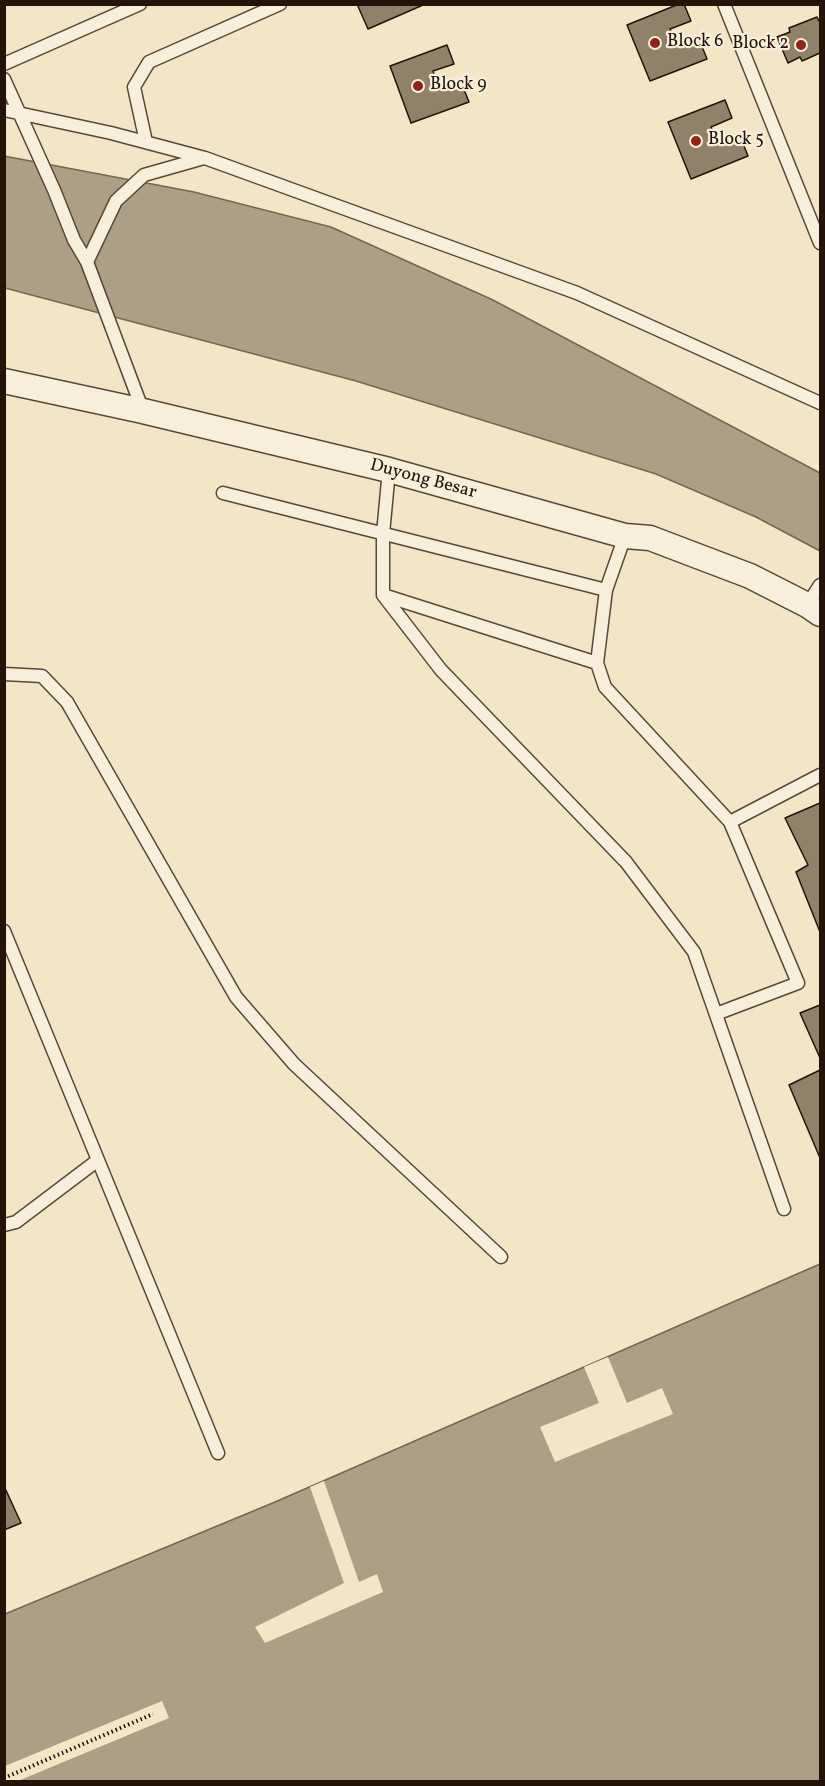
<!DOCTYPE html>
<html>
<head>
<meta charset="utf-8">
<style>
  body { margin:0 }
  #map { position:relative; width:825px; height:1786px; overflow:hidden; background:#f3e6c7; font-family:Vollkorn,serif }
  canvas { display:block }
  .frame { position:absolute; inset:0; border:6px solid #241308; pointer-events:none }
</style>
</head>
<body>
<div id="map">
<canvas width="825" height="1786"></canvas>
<div class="frame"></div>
</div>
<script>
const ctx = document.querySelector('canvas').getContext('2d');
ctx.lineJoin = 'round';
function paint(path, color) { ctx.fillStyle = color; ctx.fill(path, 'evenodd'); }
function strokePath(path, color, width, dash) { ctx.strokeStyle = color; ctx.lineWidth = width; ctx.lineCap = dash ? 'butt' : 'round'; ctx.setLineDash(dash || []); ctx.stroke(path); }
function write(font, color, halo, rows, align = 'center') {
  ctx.font = font + ' Vollkorn,serif'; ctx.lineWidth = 4.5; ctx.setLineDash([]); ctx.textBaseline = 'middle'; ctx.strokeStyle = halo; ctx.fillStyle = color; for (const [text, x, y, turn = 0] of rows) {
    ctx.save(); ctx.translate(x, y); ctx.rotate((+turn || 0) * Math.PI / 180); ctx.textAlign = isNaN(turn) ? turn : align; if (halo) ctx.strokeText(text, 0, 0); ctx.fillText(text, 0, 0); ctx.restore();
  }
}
const water = new Path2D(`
  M4 156 194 192 331 227 493 300 820 473V551L756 517 656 474 356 381 5 288Z
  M820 1264V1781L5 1782V1614L275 1502Z`);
paint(water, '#ad9e86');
strokePath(water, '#766654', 1.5);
paint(new Path2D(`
  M608 1357 627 1403 662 1388 673 1414 555 1462 540 1427 599 1403 584 1367Z
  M324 1481 359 1582 377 1574 383 1592 265 1643 255 1627 344 1583 310 1487Z
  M162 1701 169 1718 18 1781H5V1766Z`), '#f3e6c7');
const building = new Path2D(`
  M357 4H423V5L368 29Z
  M679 4H684L691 21 670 29 677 47 699 39 707 59 650 81 627 25Z
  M817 17 819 21H820V53L802 61 800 57 788 63 777 37 790 32 789 28Z
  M447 45 454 64 433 71 439 90 461 82 469 102 411 123 390 66Z
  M725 100 732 118 711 127 718 145 740 136 748 156 691 179 668 122Z
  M820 803V932L796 872 808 865 785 818Z
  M820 1005V1058L800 1013Z
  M820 1070V1158L789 1085Z
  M4 1486 21 1523 4 1530Z`);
paint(building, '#90816b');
strokePath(building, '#241308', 1.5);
const lane = new Path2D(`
  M724 4 820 243
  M4 64 140 4
  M4 79 54 190 74 240 87 262 143 411
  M4 110 111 133 205 158 577 293 820 403
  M146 142 134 87 149 62 280 4
  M87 262 116 201 144 175 204 158
  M389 470 383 534V595L441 670 626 862 694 952 784 1209
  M223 493 606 590
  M625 536 606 590 597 663 605 687 730 822 798 983 716 1014
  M383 595 597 663
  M807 605 820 585
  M4 674 42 676 67 702 236 997 294 1064 501 1257
  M730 822 820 775
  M4 931 98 1160
  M4 1225 16 1222 98 1160 218 1453`);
const street = new Path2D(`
  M4 381 143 411 389 470 625 536 650 538 750 576 807 605 820 614`);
strokePath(lane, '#584838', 15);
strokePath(street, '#584838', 27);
strokePath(new Path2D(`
  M4 1778 153 1714`), '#241308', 4, [1.5, 3]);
strokePath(lane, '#f7efdb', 12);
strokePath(street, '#f7efdb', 24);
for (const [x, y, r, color] of [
  [655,43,6,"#8f2418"],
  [801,45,6,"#8f2418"],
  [418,86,6,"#8f2418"],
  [696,141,6,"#8f2418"]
]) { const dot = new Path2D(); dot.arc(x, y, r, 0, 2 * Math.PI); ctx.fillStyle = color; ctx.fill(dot); strokePath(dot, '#f7efdb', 2); }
write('18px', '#241308', '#f7efdb', [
  ["Block 6",667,43],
  ["Block 2",789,45,"right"],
  ["Block 9",430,86],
  ["Block 5",708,141]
], 'left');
write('18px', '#241308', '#f7efdb', [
  ["Duyong Besar",423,480,15]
]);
</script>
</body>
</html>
